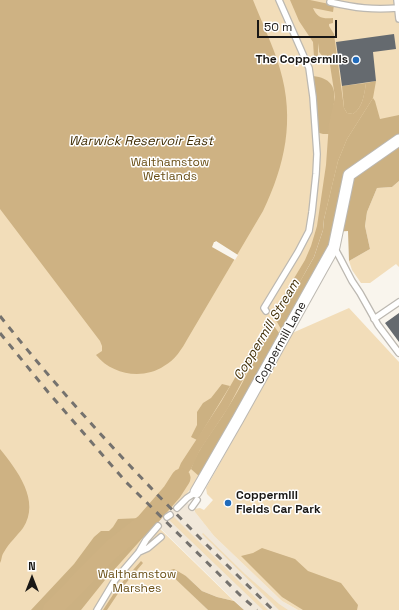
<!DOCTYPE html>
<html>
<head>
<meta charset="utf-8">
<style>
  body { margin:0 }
  #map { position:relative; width:399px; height:610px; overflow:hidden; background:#f9f5ed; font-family:"Space Grotesk",sans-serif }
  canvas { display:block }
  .north { position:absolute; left:12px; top:558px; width:40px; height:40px; -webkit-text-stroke:3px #fff; paint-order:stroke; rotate:0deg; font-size:11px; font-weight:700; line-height:16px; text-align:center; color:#191715 }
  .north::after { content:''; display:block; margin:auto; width:14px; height:18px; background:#191715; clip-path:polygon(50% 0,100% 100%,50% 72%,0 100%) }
  .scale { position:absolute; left:257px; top:20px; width:80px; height:18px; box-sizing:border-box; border:2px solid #191715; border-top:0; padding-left:5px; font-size:12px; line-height:14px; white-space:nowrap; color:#191715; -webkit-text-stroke:3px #fff; paint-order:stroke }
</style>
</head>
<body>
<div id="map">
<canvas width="399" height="610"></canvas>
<div class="north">N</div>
<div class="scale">50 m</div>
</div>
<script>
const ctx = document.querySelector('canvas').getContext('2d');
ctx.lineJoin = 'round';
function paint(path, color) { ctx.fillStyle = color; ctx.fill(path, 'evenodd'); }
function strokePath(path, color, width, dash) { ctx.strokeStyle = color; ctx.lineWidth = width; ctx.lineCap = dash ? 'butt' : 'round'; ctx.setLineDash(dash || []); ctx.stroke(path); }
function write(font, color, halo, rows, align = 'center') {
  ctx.font = font + ' "Space Grotesk",sans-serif'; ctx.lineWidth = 3; ctx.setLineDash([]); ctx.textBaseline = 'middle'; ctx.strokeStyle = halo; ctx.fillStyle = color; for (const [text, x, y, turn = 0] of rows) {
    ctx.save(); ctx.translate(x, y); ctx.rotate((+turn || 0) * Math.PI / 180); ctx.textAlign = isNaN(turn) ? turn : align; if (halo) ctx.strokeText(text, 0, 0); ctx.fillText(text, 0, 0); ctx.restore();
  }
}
paint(new Path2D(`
  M0 305 179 510 187 503H188L214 536 282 601 298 610H244L158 526 119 487Z`), '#f1e8da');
paint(new Path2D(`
  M0 0H399V131L340 172 291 312 200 477 185 496 155 524 234 601 217 597 202 591 186 576 168 571 208 610H0Z
  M399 181V267L396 264 370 283H361L352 270 349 261 370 249 365 226 367 212 377 188 392 187Z
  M349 308 399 362V610H298L282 601 214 536 195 512 194 509 200 508 204 510 213 500 207 494 206 488 263 386 290 334Z
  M173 516 268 610H263L169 520Z
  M203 533 245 574 279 604 288 610H279L202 534Z`), '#f2ddb9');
paint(new Path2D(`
  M313 76C348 80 330 111 329 134H323L316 132Z
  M366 83C364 95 363 107 353 114L347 113 344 108 342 86Z
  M373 98 375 101 380 119 399 115V181L392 187 377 188 367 212 365 226 370 249 349 261 348 231 333 232 324 256 281 329 277 322 314 257 323 230 324 219 338 161 347 139Z
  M274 326 279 333 200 477 191 469C198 448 215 429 227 409 242 386 253 361 266 336Z
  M222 384 230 386 197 440 191 437 197 425V412L203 403 211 398Z
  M142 518 155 524 105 580 81 610H31L74 564 94 537 101 531H109L113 527 118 519Z
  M262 548 295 559 308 571 341 583 358 605 357 610H303L282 597 241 556 253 553Z
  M174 569 186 576 202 591 217 597 234 601 244 610H208L167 571Z`), '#ccb182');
paint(new Path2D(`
  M0 0H253C262 23 273 45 280 69 295 120 285 165 263 211L188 338C182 349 175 360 164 366 143 380 112 375 96 355L102 351V346L100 341 0 209Z
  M290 0H310L334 5 333 12 313 8C317 18 323 19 333 18V23L329 24V26L334 34 344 108 347 113 353 114C363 107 364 95 366 83L376 81 373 98 347 139 338 161 324 219 323 230 314 257 277 322 272 315 305 260 311 246 317 226 326 165 329 123 335 97 330 65 319 52V43L318 50V57H314L313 42 299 21Z
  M269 319 274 326 266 336 228 408 200 450 191 469 183 479 182 484 177 488 170 502 162 494 163 492 174 480 181 463 221 402Z
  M0 449C17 470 41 501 23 528 17 536 9 543 4 552 1 556 2 560 0 563Z
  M141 561 143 563 121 589 107 610H103L118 587Z`), '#ceb283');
paint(new Path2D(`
  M216 241 238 255 235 260 212 247 214 242H215Z`), '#f9f5ed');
strokePath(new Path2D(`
  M52 610 113 548 145 523 172 492 181 478`), '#ceb283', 19);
paint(new Path2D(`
  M394 34 396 49 373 52 376 81 342 86 336 42Z
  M399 313V342L385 323Z`), '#656a6f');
const lane = new Path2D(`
  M397 0 399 19
  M330 2C355 8 373 10 398 8
  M334 247 340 258 352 281 360 293 378 325 399 353
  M266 311 264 308 298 252 309 231 312 212 316 174 317 154 313 97 309 68 279 0
  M374 319 399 302
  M192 507 197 500
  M177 508 187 498 196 492
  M167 517 170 515
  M139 552 148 548 161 537
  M97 610 115 580 139 552 146 540 158 526`);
const street = new Path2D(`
  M196 492 238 419 334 247 349 175 399 140`);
strokePath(lane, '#bcb8b1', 8);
strokePath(street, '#bcb8b1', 13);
strokePath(lane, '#fff', 5.5);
strokePath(street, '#fff', 11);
strokePath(new Path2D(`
  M0 316C83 421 177 517 273 610
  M0 333 48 392 126 482 240 595 257 610`), '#75726e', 3, [7, 7]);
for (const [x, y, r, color] of [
  [356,60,4,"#216bbb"],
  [228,503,4,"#216bbb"]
]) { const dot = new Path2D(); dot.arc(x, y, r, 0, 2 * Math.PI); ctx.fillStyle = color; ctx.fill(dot); strokePath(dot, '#fff', 1.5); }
write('bold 12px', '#191715', '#fff', [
  ["The Coppermills",348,60],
  ["Coppermill",236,496,"left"],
  ["Fields Car Park",236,510,"left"]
], 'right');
write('12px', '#6a4f16', '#fff', [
  ["Walthamstow",170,163],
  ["Wetlands",170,177],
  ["Walthamstow",137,575],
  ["Marshes",137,589]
]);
write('12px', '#191715', '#fff', [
  ["Coppermill Lane",281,343,-61]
]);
write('italic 13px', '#412e05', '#fff', [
  ["Warwick Reservoir East",141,141],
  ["Coppermill Stream",267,330,-59]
]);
</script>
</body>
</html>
